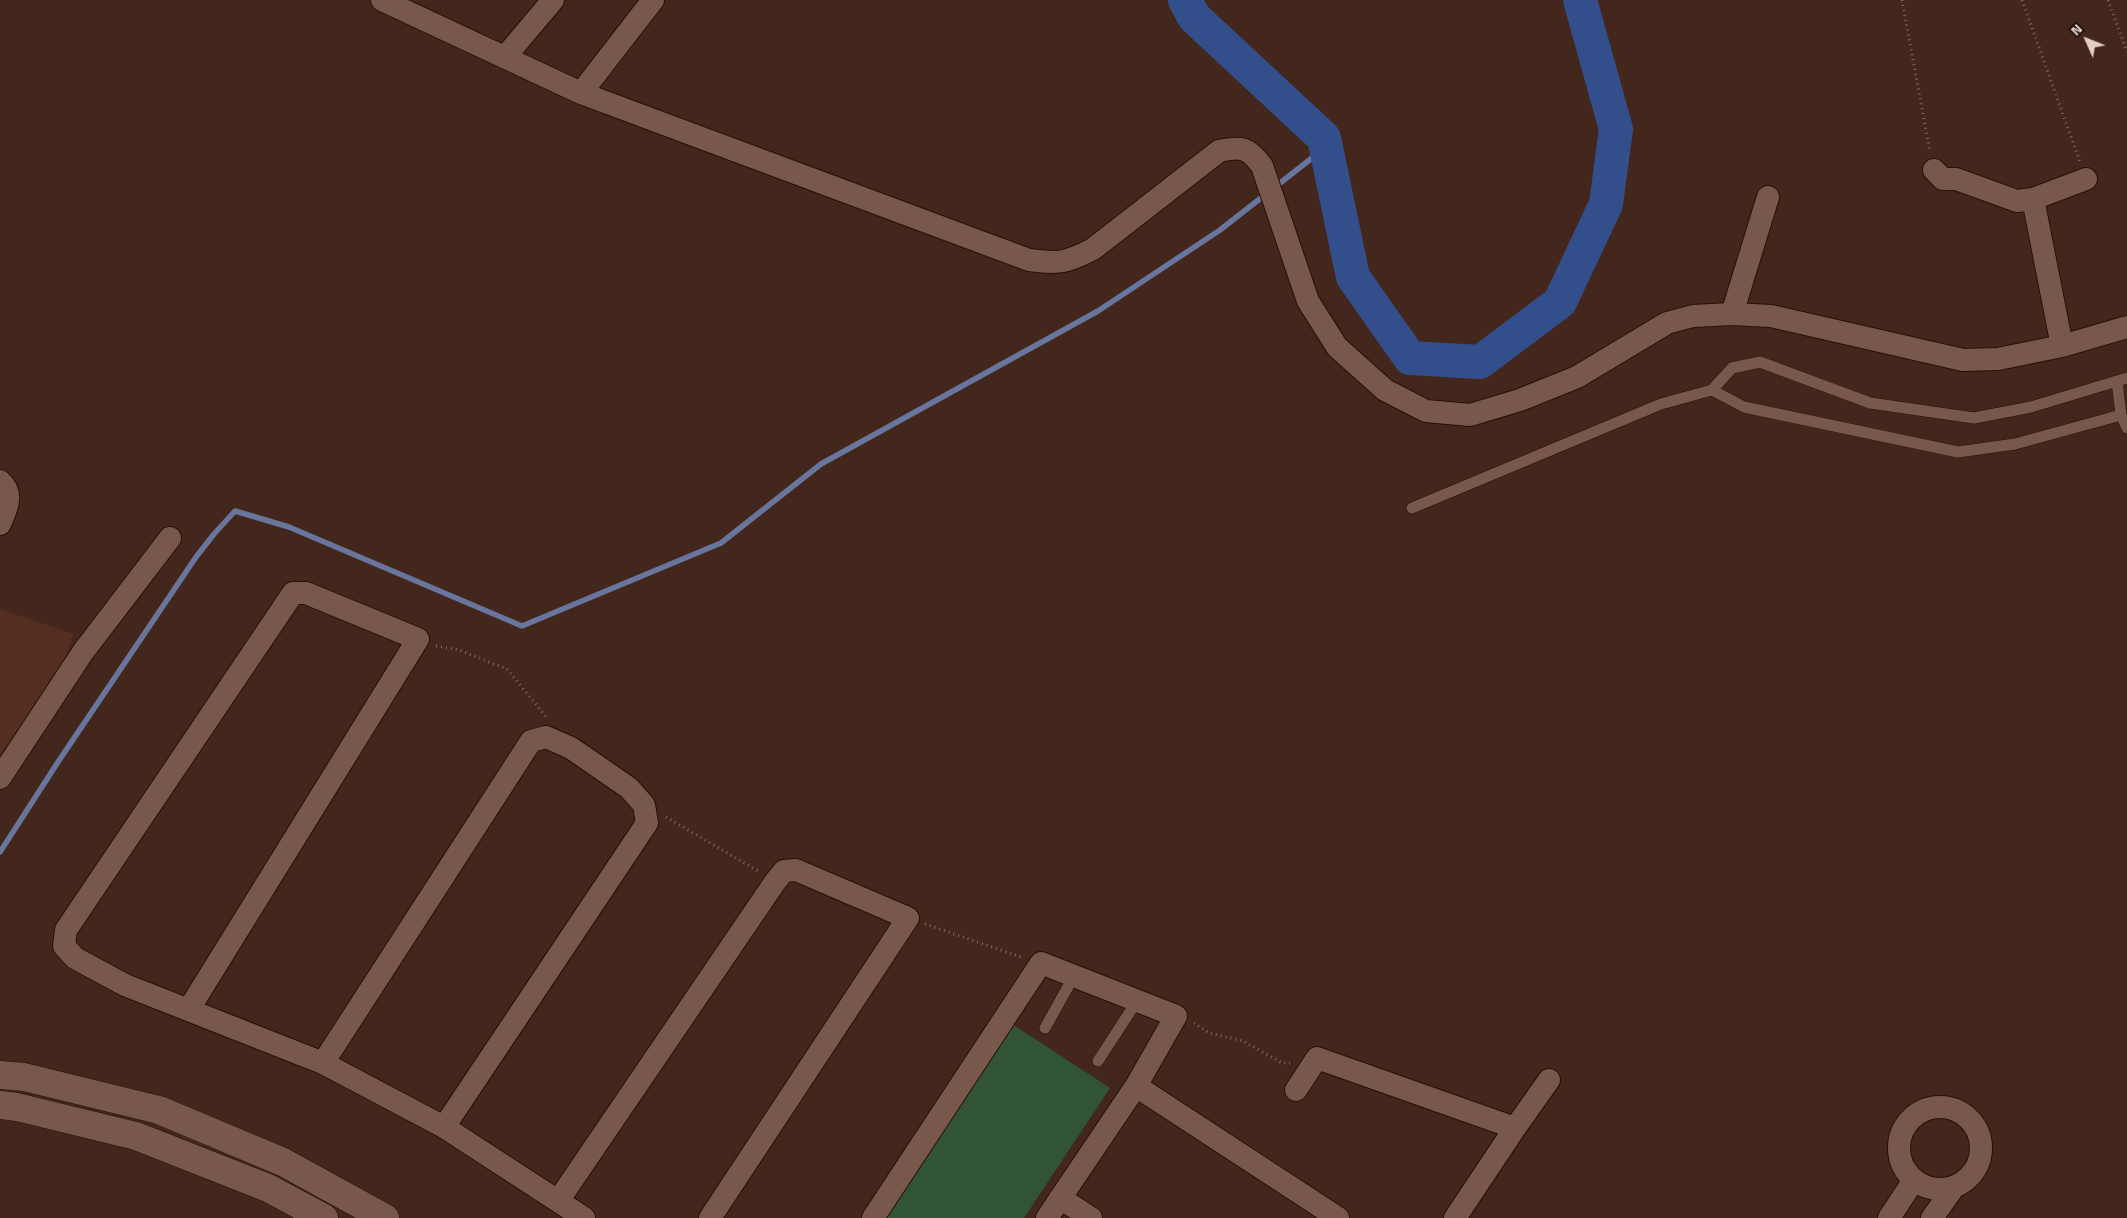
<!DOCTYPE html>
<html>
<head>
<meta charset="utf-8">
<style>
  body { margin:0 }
  #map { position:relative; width:2127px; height:1218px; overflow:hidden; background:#44271c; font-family:"Titillium Web",sans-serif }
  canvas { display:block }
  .north { position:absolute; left:2062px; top:15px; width:50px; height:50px; -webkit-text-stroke:4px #21140f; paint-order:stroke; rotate:314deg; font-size:14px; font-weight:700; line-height:20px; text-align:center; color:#e4d0c9 }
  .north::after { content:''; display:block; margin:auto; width:18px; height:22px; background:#e4d0c9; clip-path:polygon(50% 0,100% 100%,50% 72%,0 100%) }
</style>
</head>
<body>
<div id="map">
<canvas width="2127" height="1218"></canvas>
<div class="north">N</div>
</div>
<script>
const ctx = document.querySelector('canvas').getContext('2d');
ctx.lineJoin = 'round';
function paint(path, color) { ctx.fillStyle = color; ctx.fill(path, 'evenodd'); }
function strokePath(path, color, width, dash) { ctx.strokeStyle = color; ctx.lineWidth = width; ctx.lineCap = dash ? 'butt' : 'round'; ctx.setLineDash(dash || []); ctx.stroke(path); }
paint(new Path2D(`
  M0 609 73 634 63 666 0 755Z`), '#532e21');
paint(new Path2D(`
  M1012 1024 1110 1088 1024 1218H884Z`), '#315437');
strokePath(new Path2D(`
  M1275 187 1326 147
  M0 852 58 762 196 557 214 534 235 511 289 527 522 626 721 543 821 464 1098 311 1220 230 1266 194`), '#68769e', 5.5);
strokePath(new Path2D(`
  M1185 0 1194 17 1324 138 1353 277 1410 358 1480 362 1560 302 1606 204 1616 129 1580 0`), '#334f8b', 34);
const service = new Path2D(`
  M2127 378 2117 381 2121 415 2127 428
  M1712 390 1744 407 1958 452 2015 444 2121 415
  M1412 508 1661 404 1712 390 1732 368 1760 362 1870 403 1974 418 2031 407 2117 381
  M1045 1028 1074 976
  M1098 1061 1137 1001`);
const minor = new Path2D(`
  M382 0 581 93 1029 260C1059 264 1066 263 1093 249L1219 151C1241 146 1248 147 1262 166L1308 301 1337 347 1385 390 1426 411 1470 415 1520 400 1577 377 1667 323 1693 316 1732 314 1771 316 1963 360 1998 359 2062 346 2127 327
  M505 57 553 0
  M581 93 653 0
  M1934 170 1943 179H1956L2017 201 2033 199 2086 179
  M2033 199 2062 346
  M1732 314 1768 197
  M0 481C15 494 6 509 0 524
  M0 778 83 652 170 538
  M189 1009 418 639 306 593H293L66 930 64 946 75 958 125 985 323 1063 444 1127 584 1218
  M323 1063 531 741 546 737 571 748 629 788 644 805 647 823 444 1127
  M1136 1086 1338 1218
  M1296 1090 1317 1058 1515 1128 1549 1080
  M1899 1148a41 41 0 1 1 82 0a41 41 0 1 1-82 0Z
  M1060 1198 1091 1218
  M558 1201 775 882 784 871 796 870 908 918 710 1218
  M873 1218 1041 963 1176 1016 1136 1086 1047 1218
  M1455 1218 1515 1128
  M1889 1218 1914 1180
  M1932 1218 1954 1187`);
const tertiary = new Path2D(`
  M0 1075 24 1077 159 1110 283 1162 385 1218
  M0 1105 17 1107 136 1136 268 1188 324 1218`);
strokePath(service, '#290f06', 12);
strokePath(minor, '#290f06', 24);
strokePath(tertiary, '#290f06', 29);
strokePath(new Path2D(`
  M1902 0 1930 152
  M2022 0 2080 162
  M2108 0 2127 52
  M436 646 459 650 507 669 547 718
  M666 817 758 871
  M925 924 1021 957
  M1194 1023 1209 1033 1243 1041 1282 1063H1290`), '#82685f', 3, [1, 4]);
strokePath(service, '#79584c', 11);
strokePath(minor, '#79584c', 22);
strokePath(tertiary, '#79584c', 28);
</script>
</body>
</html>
